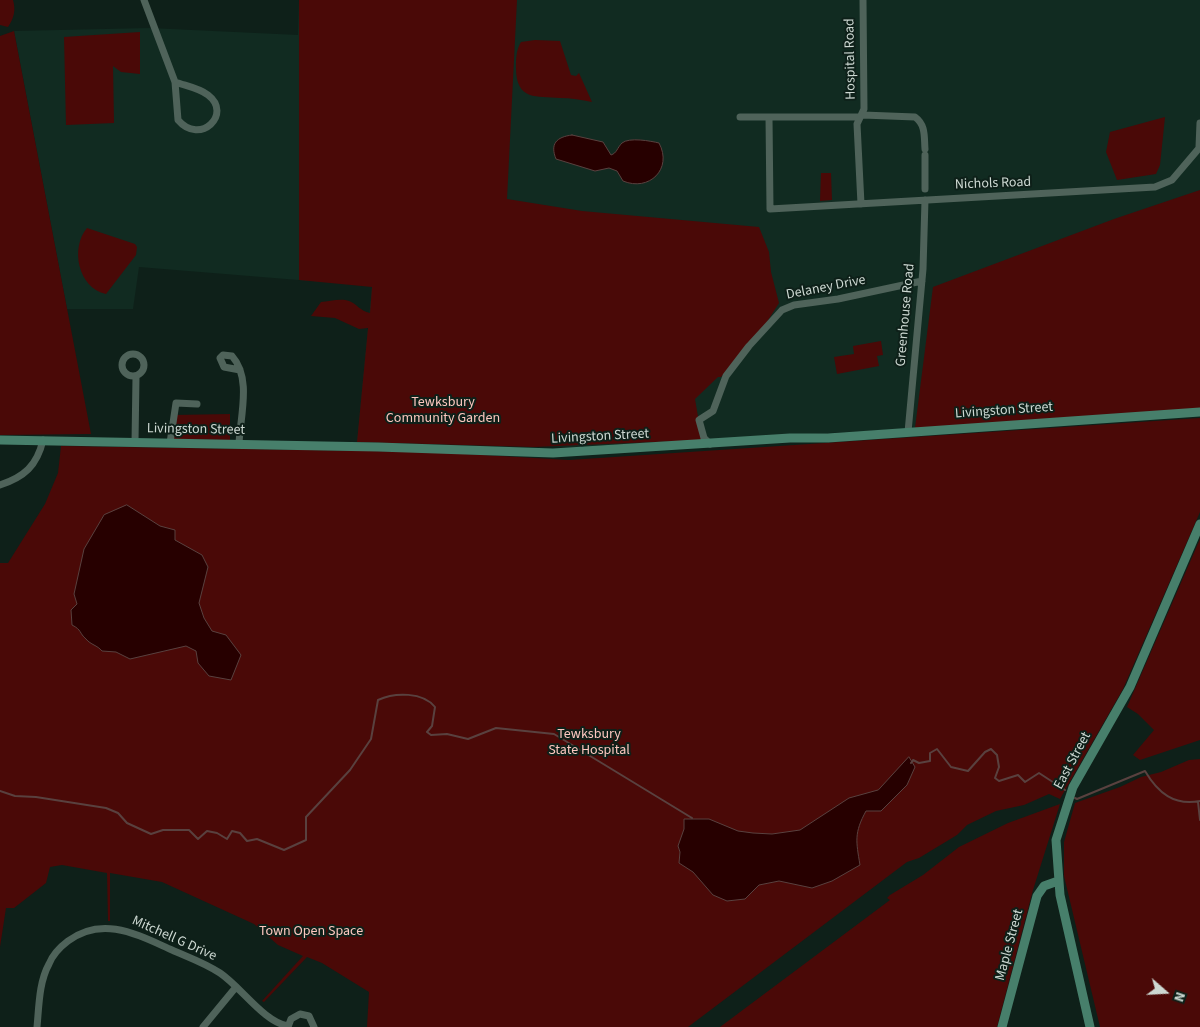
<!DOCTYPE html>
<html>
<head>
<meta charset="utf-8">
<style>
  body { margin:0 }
  #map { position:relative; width:1200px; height:1027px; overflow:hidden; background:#0e2019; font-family:"Source Sans 3",sans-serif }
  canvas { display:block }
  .north { position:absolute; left:1140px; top:967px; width:50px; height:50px; -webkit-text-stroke:4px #0e2019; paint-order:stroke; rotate:109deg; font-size:14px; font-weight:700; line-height:20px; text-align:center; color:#cdd8d2 }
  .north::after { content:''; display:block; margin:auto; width:18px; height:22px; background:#cdd8d2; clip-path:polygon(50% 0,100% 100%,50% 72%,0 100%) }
</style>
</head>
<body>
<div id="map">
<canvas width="1200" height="1027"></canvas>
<div class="north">N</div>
</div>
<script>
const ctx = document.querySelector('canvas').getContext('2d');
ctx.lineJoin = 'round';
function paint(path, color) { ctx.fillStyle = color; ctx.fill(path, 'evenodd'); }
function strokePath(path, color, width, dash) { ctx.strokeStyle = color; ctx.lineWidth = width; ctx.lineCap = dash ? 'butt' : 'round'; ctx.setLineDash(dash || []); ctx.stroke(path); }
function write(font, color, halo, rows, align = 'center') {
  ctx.font = font + ' "Source Sans 3",sans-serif'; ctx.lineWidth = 4; ctx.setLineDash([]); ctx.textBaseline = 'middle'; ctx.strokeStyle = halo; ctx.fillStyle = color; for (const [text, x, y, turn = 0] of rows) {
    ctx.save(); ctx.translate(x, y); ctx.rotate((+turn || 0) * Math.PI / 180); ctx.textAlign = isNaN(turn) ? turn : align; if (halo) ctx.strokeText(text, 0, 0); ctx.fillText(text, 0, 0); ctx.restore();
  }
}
paint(new Path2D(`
  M299 0H1200V408L884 430 573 447 357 442 372 286 139 267 133 309H67L14 31 150 28 298 35Z`), '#112b21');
paint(new Path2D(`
  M0 0H13C16 10 14 18 8 27L0 25Z
  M299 0H517L507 199 582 211 759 227 769 252 771 272 779 303 763 328 721 377H718L695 399 702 440 534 447 357 442 368 328 359 329 335 318 311 316 321 302C329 301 342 298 349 301 357 304 360 311 370 313L372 287 299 280Z
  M14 31 91 434 0 435V36Z
  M140 32V74L121 72 113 66 114 123 66 125 64 37Z
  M535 40 560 41 571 75 576 76 579 73 592 102C582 100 571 98 560 98 537 96 516 101 516 68 516 59 516 50 521 42Z
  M1165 117 1160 165 1156 174 1117 180 1106 152 1110 132Z
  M821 173H831L832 200 820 201Z
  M1200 190V408L915 428 933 287 1114 219Z
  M87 228 135 244 137 247 136 255 106 294C78 288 70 248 87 228Z
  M881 341 883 355 877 356 879 366 837 374 834 357 854 354 853 346Z
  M230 414V440L174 439V415Z
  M1200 418V512L1123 689 1060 799 1049 794 1024 805 996 811 967 825 957 835 919 858 907 862 688 1027H367L369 992 322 963 307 957 264 1002 262 1001 303 956 278 945 254 924 162 882 110 873V921H108L107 873 62 865 50 867 46 883 14 908H6L0 947V563H8L45 504 58 473 61 446 430 452 569 460Z
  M1200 539V740L1140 760 1133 755 1154 730 1138 714 1127 707Z
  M1200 759V1027H1100L1064 876V842L1075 803 1120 787 1141 777 1161 772 1189 760Z
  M1060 804 1033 890 997 1027H720L890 900 887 898 890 895 923 875 959 847 1008 823Z`), '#4a0907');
const water = new Path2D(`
  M572 135 603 142 611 155C617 153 617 148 622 143 629 137 651 141 659 143 673 169 649 192 623 181L617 171 609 168 595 171 556 159C550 144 556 137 572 135Z
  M127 505 160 526 175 530V540L202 555 208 567 199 603 204 618 212 631 226 635 241 655 231 680 209 676 198 663 196 651 186 646 130 659 116 652 102 651C97 645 91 645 86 639 79 633 82 630 72 625L71 610 77 604 74 594 84 549 104 515Z
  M909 757 915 767 907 785 881 811H866C854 833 856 841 860 865L832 881 812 888 779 881 759 885 745 899 727 901 713 895 693 872 679 863 680 852 678 846 684 829V819H709L738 831 753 833 772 834 800 830 849 798 878 790Z`);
paint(water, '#270000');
strokePath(water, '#59413f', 1);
strokePath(new Path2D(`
  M911 763 913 760 919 763 930 761V753L937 749 951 767 968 771 985 752 991 749 997 755 999 767 995 778 999 781 1018 775 1025 782 1039 773 1065 790
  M0 791 15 796 36 797 106 808 118 813 127 823 151 834 163 830H189L198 839 207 831 217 833 227 839 232 831 240 833 247 841 257 839 284 850 306 840V817L350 770 371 739 378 700C395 692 423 692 435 707L432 726 427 732 431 735 447 734 468 739 496 728 554 734 692 818
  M1075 798 1077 799 1145 771C1158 793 1174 806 1200 801
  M1198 802 1200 820`), '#59413f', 2);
strokePath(new Path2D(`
  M144 0 175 82 178 120C200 146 233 114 208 95 199 88 186 86 175 82
  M863 115 915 117C926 125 924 137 925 149
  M740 117H859
  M769 117 770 209 1155 187 1172 180 1200 147
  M1199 147 1200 123
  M925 155V189
  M861 204 857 124 864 109 863 0
  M122 365a11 11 0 1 1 22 0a11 11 0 1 1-22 0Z
  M908 432 923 269 925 200
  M135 442 136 377
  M170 443 176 403 197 404
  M239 444C240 417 252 378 232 356L223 355 220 358 224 367 240 370
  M710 444 704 438 699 420 713 411 726 376 749 346 782 310 794 305 838 299 922 281
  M0 485C24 477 37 466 43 440
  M37 1027C39 1006 39 982 49 964 53 954 60 947 68 941 103 915 138 935 172 950 188 957 205 963 220 973 241 987 264 1022 288 1026
  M203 1027 236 987
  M288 1027 291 1019 300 1014 309 1016 314 1027`), '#4f635a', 7);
strokePath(new Path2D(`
  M0 440 378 447 553 453 790 438H828L1200 412
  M1002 1027 1037 896 1044 886 1058 881
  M1090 1027 1060 895 1056 840 1073 787 1130 687 1200 524`), '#477f6b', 9);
write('14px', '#cdd8d2', '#0e2019', [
  ["Hospital Road",851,59,-91],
  ["Nichols Road",993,184,-2],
  ["Delaney Drive",826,288,-11],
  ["Greenhouse Road",906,315,-85],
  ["Livingston Street",1004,411,-4],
  ["Livingston Street",196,430,1],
  ["Livingston Street",600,437,-3],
  ["East Street",1073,761,-62],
  ["Mitchell G Drive",174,939,24],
  ["Maple Street",1010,945,-75]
]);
write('14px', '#fdc7bf', '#0e2019', [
  ["Tewksbury",443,403],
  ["Community Garden",443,419],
  ["Tewksbury",589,735],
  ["State Hospital",589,751],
  ["Town Open Space",311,932]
]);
</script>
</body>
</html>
